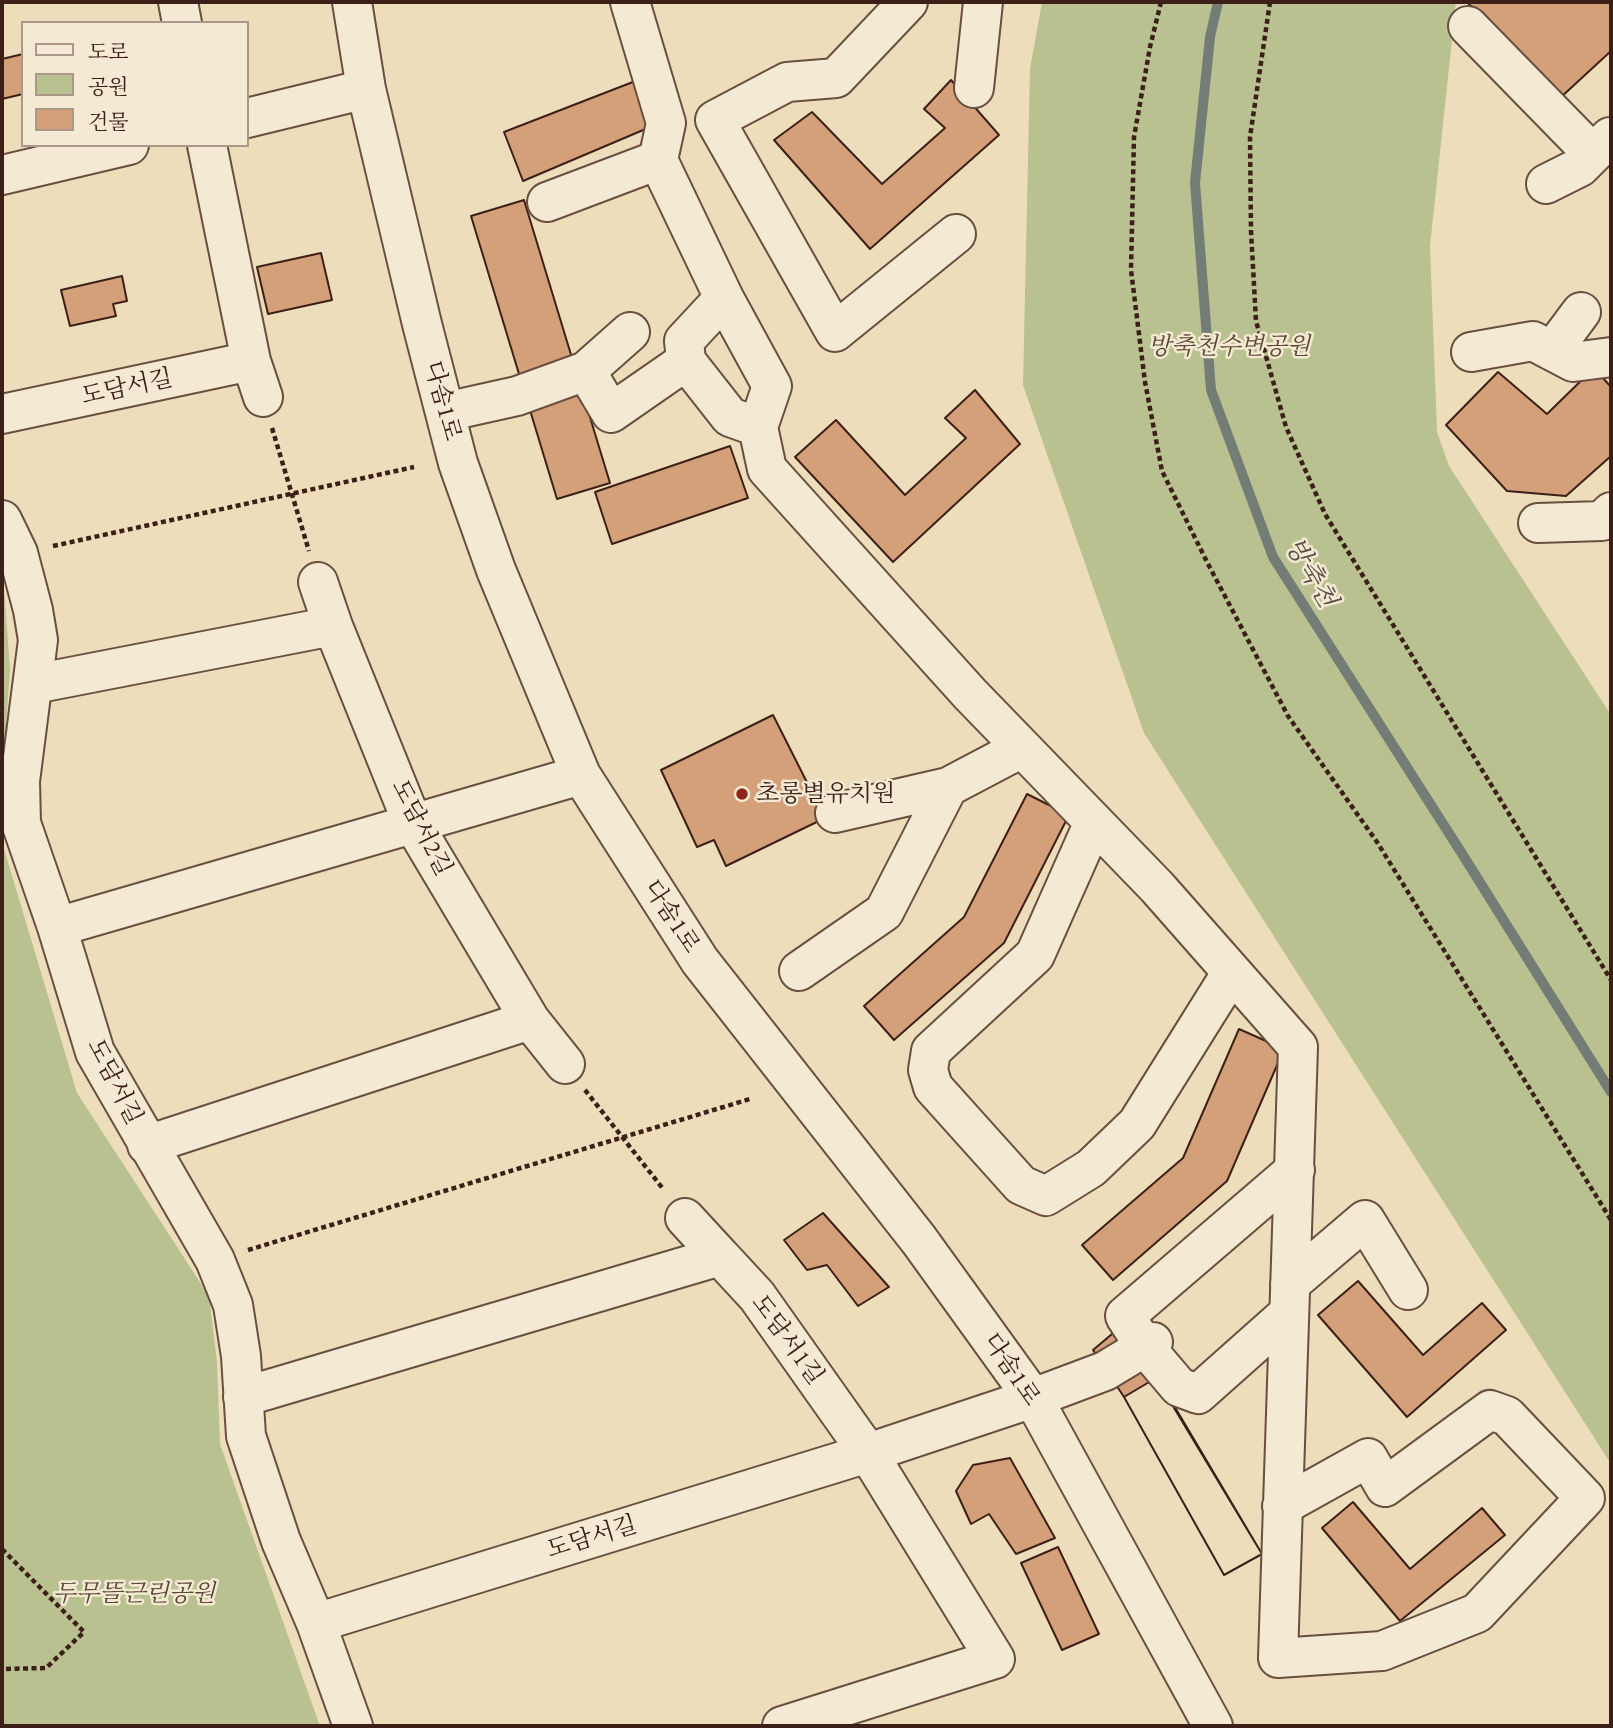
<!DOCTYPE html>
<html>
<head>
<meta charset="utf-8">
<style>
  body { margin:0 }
  #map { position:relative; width:1613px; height:1728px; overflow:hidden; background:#edb; font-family:"EB Garamond","Noto Serif KR",serif }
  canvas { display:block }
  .frame { position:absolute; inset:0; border:4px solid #3c2017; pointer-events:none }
  .legend { position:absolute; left:21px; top:21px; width:228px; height:126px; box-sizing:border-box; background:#f4e9d3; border:2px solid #a98; margin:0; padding:9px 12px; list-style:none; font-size:21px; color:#3c2017 }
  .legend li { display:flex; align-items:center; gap:14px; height:35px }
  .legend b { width:35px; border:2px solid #a98 }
</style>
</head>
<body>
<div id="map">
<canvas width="1613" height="1728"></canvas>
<div class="frame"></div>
<ul class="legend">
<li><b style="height:9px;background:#f4e9d3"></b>도로</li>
<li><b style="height:19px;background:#b9c190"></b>공원</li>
<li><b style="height:19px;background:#d4a079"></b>건물</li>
</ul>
</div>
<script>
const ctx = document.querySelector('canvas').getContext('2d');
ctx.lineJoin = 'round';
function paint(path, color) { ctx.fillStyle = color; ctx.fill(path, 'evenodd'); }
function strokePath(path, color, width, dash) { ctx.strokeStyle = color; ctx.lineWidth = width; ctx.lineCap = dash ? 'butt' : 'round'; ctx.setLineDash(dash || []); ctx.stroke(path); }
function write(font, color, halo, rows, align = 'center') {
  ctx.font = font + ' "EB Garamond","Noto Serif KR",serif'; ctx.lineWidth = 5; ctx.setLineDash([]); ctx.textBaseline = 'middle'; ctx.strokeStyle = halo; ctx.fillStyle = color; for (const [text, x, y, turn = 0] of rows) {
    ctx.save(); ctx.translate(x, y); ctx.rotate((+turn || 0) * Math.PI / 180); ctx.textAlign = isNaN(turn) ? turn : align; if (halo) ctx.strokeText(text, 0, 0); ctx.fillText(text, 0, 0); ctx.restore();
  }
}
paint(new Path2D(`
  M1042 2H1456L1430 246 1437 432 1449 466 1611 715V1464L1144 733 1023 385 1030 69Z
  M2 583 4 588 10 669 2 781Z
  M2 842 77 1093 209 1296 217 1362 220 1444 320 1726H2Z`), '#b9c190');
strokePath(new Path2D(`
  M1218 2 1210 37 1195 183 1211 390 1273 557 1466 860 1611 1092`), '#747d75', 10);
const building = new Path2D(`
  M1467 2H1611V51L1559 99Z
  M23 54V94L2 99V59Z
  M638 80 655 125 523 181 504 132Z
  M951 80 999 135 870 249 774 140 812 112 882 184 945 128 924 109Z
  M524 200 610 483 557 499 471 216Z
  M321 253 332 300 268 314 257 267Z
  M122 276 127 301 113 304 116 316 70 326 61 290Z
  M1594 368 1611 387V456L1566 496 1507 491 1446 425 1498 372 1547 414Z
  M975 390 1020 444 893 562 795 457 836 420 905 495 966 438 945 418Z
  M730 446 748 498 612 544 595 492Z
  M773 715 825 818 726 866 714 840 697 847 661 770Z
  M1027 794 1069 815 1004 943 894 1040 864 1006 964 917Z
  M1239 1029 1284 1049 1227 1181 1113 1280 1082 1245 1183 1158Z
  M823 1213 889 1287 858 1306 827 1265 807 1270 784 1240Z
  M1358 1281 1423 1355 1482 1303 1506 1330 1407 1417 1318 1315Z
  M1125 1323 1262 1554 1224 1575 1124 1397 1093 1350Z
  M1156 1378 1262 1554 1224 1575 1124 1397Z
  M1010 1458 1055 1538 1016 1554 989 1514 971 1524 956 1491 973 1465Z
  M1353 1502 1410 1569 1482 1508 1505 1535 1400 1621 1322 1528Z
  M1058 1547 1099 1634 1062 1650 1021 1563Z`);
paint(building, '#d4a079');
strokePath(building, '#3c2017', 2);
const minor = new Path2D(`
  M178 2 182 23
  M352 2 366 89 422 324 458 463 496 570 581 775 700 961 919 1240 1033 1398 1213 1726
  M630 2 666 123 658 160 724 298 772 386 758 427 767 469 970 694 1157 887 1298 1047 1278 1658 1382 1651 1477 1613 1585 1498 1507 1416 1490 1410 1385 1487 1368 1458 1282 1506
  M908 2 836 78 787 82 715 120 835 332 956 234
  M1468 26 1593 154
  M974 88 983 2
  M247 118 366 89
  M207 145 251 361 263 397
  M2 175 129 145
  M1546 184 1580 167 1610 137
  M547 202 658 160
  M1552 351 1581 312
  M1471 352 1533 341 1573 362 1611 357
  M686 361 684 341 724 298
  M586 371 611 413 686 361 730 417 758 427
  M445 412 517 396 586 371 630 332
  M2 414 251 361
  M2 520 18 553 33 610 38 640 20 781 21 823 57 927 95 1052 215 1260 233 1305 241 1356 246 1436 281 1541 316 1623 353 1726
  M1538 523 1602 521 1611 512
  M318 582 333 626 412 822 530 1020 565 1064
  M34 684 333 626
  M835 813 948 787 1022 748
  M1094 822 1035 955 931 1051 928 1070 933 1087 1021 1185 1046 1196 1091 1168 1137 1124 1232 972
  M57 927 581 775
  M799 971 884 912 948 787
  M147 1145 530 1020
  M685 1218 720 1256
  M1290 1284 1365 1220 1408 1290
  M1288 1314 1198 1394 1179 1387 1145 1347 1125 1316 1295 1170
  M243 1397 720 1256 757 1296 868 1453 995 1659 782 1726
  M316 1623 868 1453 1033 1398 1105 1371 1153 1342`);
strokePath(minor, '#684f40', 42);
strokePath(new Path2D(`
  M1161 2 1150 47 1134 137 1131 270 1145 382 1162 471 1207 562 1288 716 1377 842 1611 1220
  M1270 2 1250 137 1251 231 1256 321 1286 427 1325 514 1611 980
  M272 428 309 551
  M53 546 414 467
  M585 1090 664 1190
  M248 1250 750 1099
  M2 1549 84 1632 46 1668 2 1669`), '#3c2017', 4.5, [5, 3.5]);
strokePath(minor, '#f4e9d3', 38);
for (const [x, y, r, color] of [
  [742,794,7,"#8f2418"]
]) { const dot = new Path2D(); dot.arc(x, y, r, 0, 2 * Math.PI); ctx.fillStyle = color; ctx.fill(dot); strokePath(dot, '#f4e9d3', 2.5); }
write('italic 24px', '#5b4835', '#f4e9d3', [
  ["방축천수변공원",1229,347],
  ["두무뜰근린공원",134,1594]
]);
write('24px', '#3c2017', '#f4e9d3', [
  ["도담서길",127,388,-12],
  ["다솜1로",442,401,75],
  ["도담서2길",421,828,63],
  ["다솜1로",671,917,57],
  ["도담서길",114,1082,63],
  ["도담서1길",787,1340,54],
  ["다솜1로",1011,1370,56],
  ["도담서길",592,1538,-17]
]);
write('24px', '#3c2017', '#f4e9d3', [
  ["초롱별유치원",756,794]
], 'left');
write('italic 26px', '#584e46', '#f4e9d3', [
  ["방축천",1310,573,60]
]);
</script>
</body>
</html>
